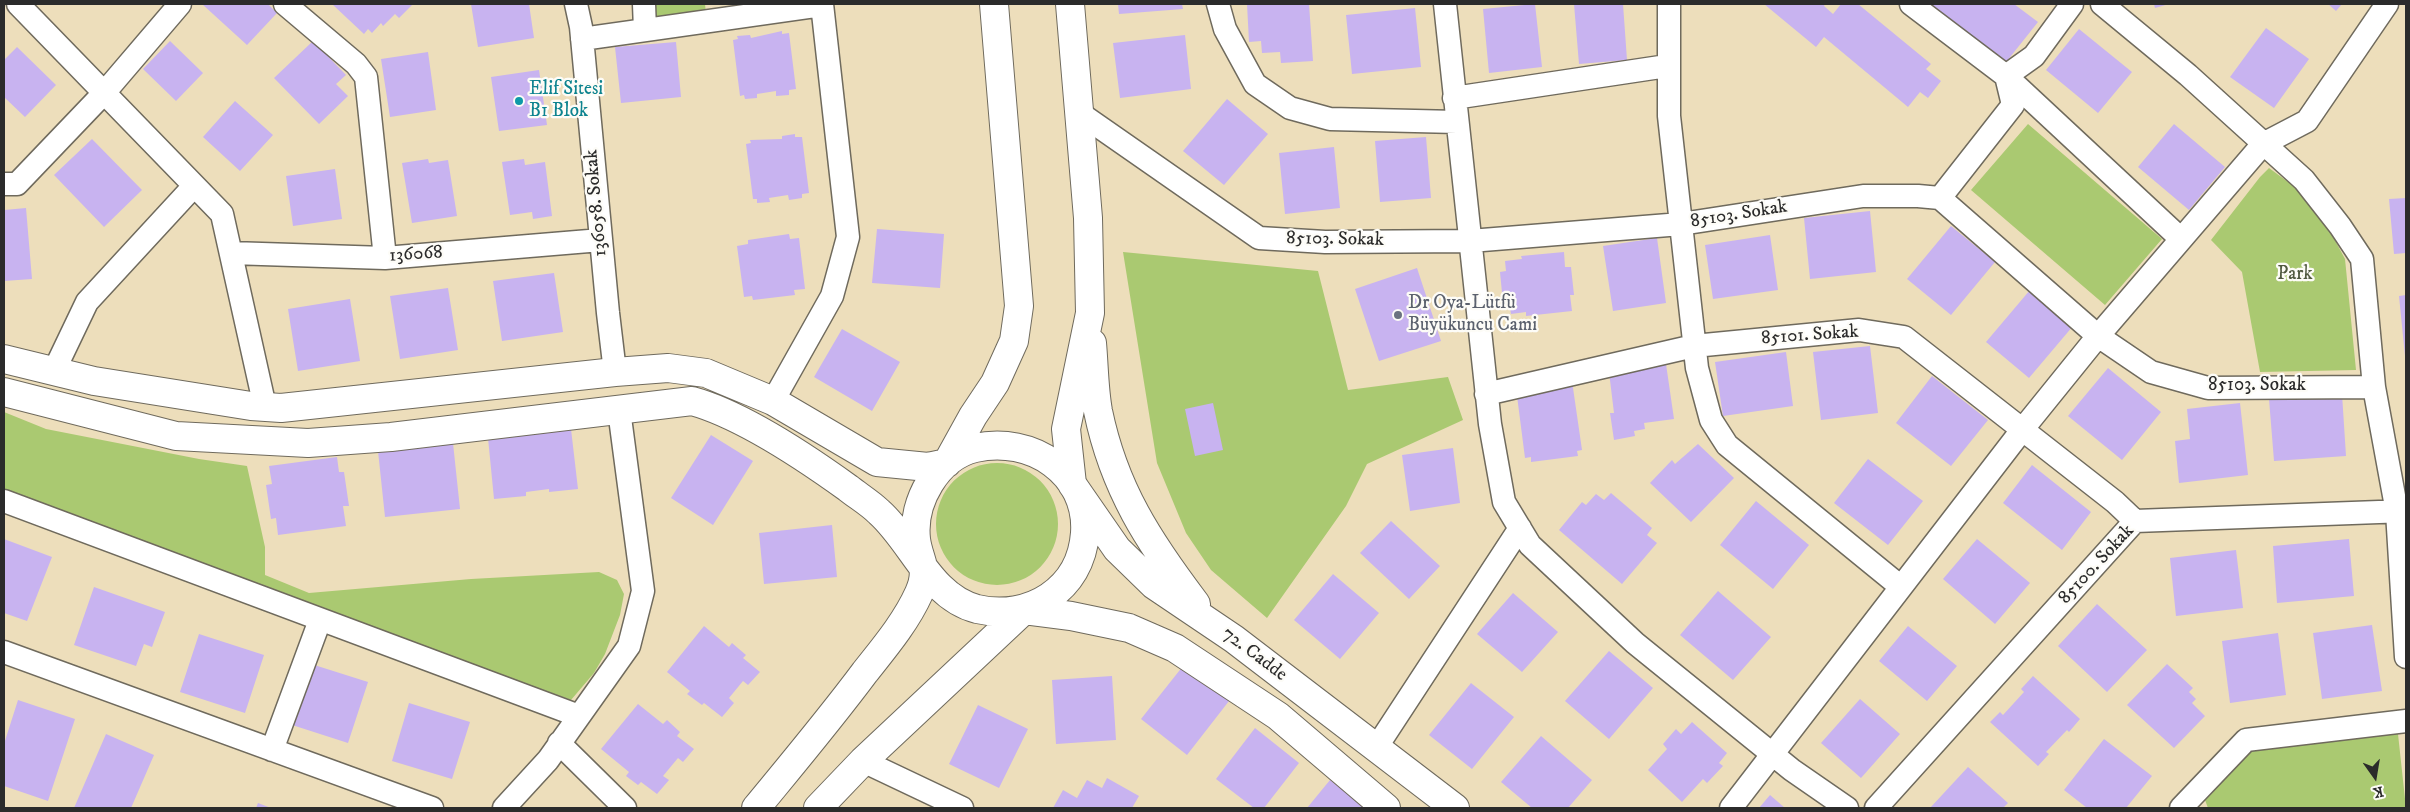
<!DOCTYPE html>
<html>
<head>
<meta charset="utf-8">
<style>
  body { margin:0 }
  #map { position:relative; width:2410px; height:812px; overflow:hidden; background:#eddebb; font-family:"IM FELL DW Pica",serif }
  canvas { display:block }
  .frame { position:absolute; inset:0; border:5px solid #2b2b2b; pointer-events:none }
  .north { position:absolute; left:2350px; top:752px; width:50px; height:50px; -webkit-text-stroke:4px #fdfcf7; paint-order:stroke; rotate:167deg; font-size:14px; font-weight:700; line-height:20px; text-align:center; color:#2b2b2b }
  .north::after { content:''; display:block; margin:auto; width:18px; height:22px; background:#2b2b2b; clip-path:polygon(50% 0,100% 100%,50% 72%,0 100%) }
</style>
</head>
<body>
<div id="map">
<canvas width="2410" height="812"></canvas>
<div class="frame"></div>
<div class="north">K</div>
</div>
<script>
const ctx = document.querySelector('canvas').getContext('2d');
ctx.lineJoin = 'round';
function paint(path, color) { ctx.fillStyle = color; ctx.fill(path, 'evenodd'); }
function strokePath(path, color, width, dash) { ctx.strokeStyle = color; ctx.lineWidth = width; ctx.lineCap = dash ? 'butt' : 'round'; ctx.setLineDash(dash || []); ctx.stroke(path); }
function write(font, color, halo, rows, align = 'center') {
  ctx.font = font + ' "IM FELL DW Pica",serif'; ctx.lineWidth = 4.5; ctx.setLineDash([]); ctx.textBaseline = 'middle'; ctx.strokeStyle = halo; ctx.fillStyle = color; for (const [text, x, y, turn = 0] of rows) {
    ctx.save(); ctx.translate(x, y); ctx.rotate((+turn || 0) * Math.PI / 180); ctx.textAlign = isNaN(turn) ? turn : align; if (halo) ctx.strokeText(text, 0, 0); ctx.fillText(text, 0, 0); ctx.restore();
  }
}
paint(new Path2D(`
  M650 4H705L706 14 652 22Z
  M2028 124 2162 239 2105 305 1971 190Z
  M2269 168 2314 201 2345 259 2356 370 2260 372 2242 272 2211 240 2260 177Z
  M1123 252 1318 271 1348 390 1448 377 1463 420 1367 464 1346 506 1267 618 1211 570 1186 533 1157 463Z
  M4 412 46 429 199 459 247 466 265 547V575L309 593 471 579 599 572 617 580 624 594 620 615 605 654 594 673 571 700 147 547 4 489Z
  M936 524a61 61 0 1 1 122 0a61 61 0 1 1-122 0Z
  M2391 733 2398 734 2406 808H2208L2205 800 2246 750Z`), '#aac971');
paint(new Path2D(`
  M202 4H268L277 13 247 45Z
  M332 4H413L399 18 395 14 383 26 381 23 372 33 368 29 364 34Z
  M471 4H529L534 38 478 47Z
  M1118 4H1182L1183 9 1119 14Z
  M1247 4H1309L1313 61 1281 63 1280 52 1262 53 1261 41 1249 42Z
  M1535 4 1542 67 1489 73 1483 9Z
  M1574 4H1623L1627 60 1579 64Z
  M1764 4H1825L1824 6 1833 14 1841 4H1858L1931 64 1926 69 1941 81 1928 98 1920 92 1908 107 1824 37 1816 47Z
  M1923 4H2014L2038 22 2003 66Z
  M2154 4H2169L2155 8Z
  M2328 4H2342L2336 11Z
  M1415 8 1421 67 1352 74 1346 15Z
  M2266 28 2309 59 2274 108 2230 77Z
  M2079 29 2132 72 2098 113 2046 70Z
  M782 31V34L789 33 796 89 789 90V95L776 96V91L757 94V98L745 99 744 95 740 96 733 40 738 39 737 36 750 35 751 38Z
  M1185 35 1191 89 1120 98 1113 43Z
  M170 41 203 73 176 101 143 69Z
  M313 41 346 75 336 84 348 96 319 124 274 78Z
  M676 42 681 97 621 103 615 47Z
  M17 47 56 85 25 117 4 97V60Z
  M428 52 436 110 390 117 381 59Z
  M539 70 547 125 499 131 491 77Z
  M1227 99 1268 134 1224 185 1183 151Z
  M235 101 273 135 240 171 203 137Z
  M2174 124 2225 167 2189 210 2138 167Z
  M795 134V137H802L809 193 802 194V198L789 200 788 195 769 198 770 202 757 203V199H753L746 144 751 143 750 140 782 139V136Z
  M1426 137 1431 198 1380 202 1375 141Z
  M92 139 142 190 104 227 54 175Z
  M1334 147 1340 208 1285 214 1279 153Z
  M428 159 429 163 448 160 457 216 412 223 402 163Z
  M524 159 525 165 545 162 552 216 533 219 532 212 510 215 502 162Z
  M335 169 342 219 293 226 286 176Z
  M2406 198V253L2394 254 2389 199Z
  M26 208 32 279 4 281V210Z
  M1870 211 1876 272 1810 279 1804 218Z
  M1951 226 1995 262 1951 315 1907 279Z
  M877 229 944 234 940 288 872 283Z
  M789 234 790 239 799 238 805 289 794 290 795 295 753 300 752 296 744 297 737 246 748 244V240Z
  M1770 235 1778 290 1713 299 1705 245Z
  M1657 238 1666 303 1613 311 1603 246Z
  M1564 252 1565 267H1571L1574 295H1570L1572 311 1526 316V312L1511 314 1509 302 1503 303 1500 272 1506 271 1505 261 1522 259 1521 256Z
  M1417 268 1441 341 1379 361 1355 289Z
  M554 273 563 332 502 341 493 281Z
  M448 288 458 350 400 359 390 296Z
  M2030 290 2073 326 2029 378 1986 342Z
  M2406 295V356H2405L2399 296Z
  M350 299 360 361 298 371 288 309Z
  M842 329 900 362 872 411 814 377Z
  M1870 346 1878 413 1821 420 1813 352Z
  M1786 352 1793 406 1723 416 1715 362Z
  M1666 364 1674 419 1644 423 1645 429 1634 431 1635 436 1614 440 1610 413H1614L1609 372Z
  M2108 368 2161 412 2122 460 2068 416Z
  M1932 376 1988 420 1951 466 1896 423Z
  M1572 381 1582 450 1577 451 1578 456 1531 462V457L1525 458 1516 388Z
  M2342 394 2346 456 2274 461 2269 399Z
  M1213 403 1223 450 1195 456 1185 409Z
  M2240 403 2248 475 2179 483 2175 441 2190 439 2187 409Z
  M571 429 578 489 549 492V489L526 492V496L494 499 488 438Z
  M711 435 753 461 713 525 671 498Z
  M453 443 460 509 385 517 378 451Z
  M1698 444 1734 478 1691 522 1650 483 1672 460 1675 464Z
  M1453 448 1460 503 1410 511 1402 455Z
  M337 457 339 472H344L349 506H343L346 526 278 535 276 518 271 519 266 485 272 484 269 466Z
  M1868 459 1923 501 1888 545 1834 503Z
  M2032 465 2091 512 2062 550 2003 503Z
  M1611 493 1652 528 1647 535 1657 543 1622 584 1559 530 1582 502 1586 505 1596 494 1604 500Z
  M1756 501 1809 545 1773 589 1720 545Z
  M1391 521 1440 566 1409 599 1360 553Z
  M832 525 837 577 764 584 759 533Z
  M4 539 52 557 27 621 4 613Z
  M1977 539 2030 583 1995 624 1943 579Z
  M2349 539 2354 596 2277 603 2273 546Z
  M2236 550 2243 608 2176 616 2170 558Z
  M1333 574 1379 613 1340 659 1294 620Z
  M94 587 165 612 152 647 144 644 136 666 74 645Z
  M1718 591 1771 637 1733 680 1680 635Z
  M1513 593 1558 632 1522 672 1477 634Z
  M2097 604 2147 650 2107 692 2058 646Z
  M2372 625 2382 691 2322 699 2313 633Z
  M704 626 729 647 732 643 746 655 743 658 760 672 748 685 743 681 729 698 734 703 722 717 704 703 702 705 687 694 690 691 667 672Z
  M1908 626 1957 666 1927 701 1879 661Z
  M2278 633 2286 695 2230 703 2222 641Z
  M199 634 264 655 245 713 180 692Z
  M1609 651 1653 688 1609 739 1565 701Z
  M308 663 368 682 348 743 289 724Z
  M2167 664 2193 688 2189 692 2196 699 2192 703 2205 716 2174 748 2127 705Z
  M1183 666 1229 701 1187 755 1141 719Z
  M1112 676 1116 740 1056 744 1052 680Z
  M2033 676 2080 719 2069 732 2067 730 2046 752 2049 754 2038 766 1990 722 2000 712 2003 715 2024 692 2021 689Z
  M1471 683 1514 717 1472 769 1429 735Z
  M1860 699 1900 734 1861 778 1821 743Z
  M18 700 75 719 48 801 4 786V744Z
  M409 703 470 722 452 779 392 761Z
  M638 704 663 724 667 720 680 732 677 736 694 749 683 762 678 758 663 776 669 780 657 794 641 782 638 785 626 776 629 772 601 749Z
  M978 705 1028 729 999 788 949 764Z
  M1692 722 1727 753 1719 763 1723 766 1707 783 1703 779 1682 802 1648 770 1667 749 1663 744 1676 729 1681 734Z
  M1255 728 1299 763 1264 808H1254L1216 779Z
  M106 734 154 755 131 808H74Z
  M1541 736 1592 780 1568 808H1532L1501 782Z
  M2104 739 2152 776 2126 808H2087L2064 790Z
  M1968 767 2008 803 2003 808H1930Z
  M1107 778 1139 796 1132 808H1053L1063 790 1077 798 1087 780 1102 788Z
  M1330 780 1365 808H1307Z
  M1770 795 1785 808H1759Z
  M258 803 271 808H256Z`), '#c8b3f0');
const minor = new Path2D(`
  M18 4 222 214 265 407
  M285 4 356 64 366 77 385 258
  M576 4 581 27 608 313 615 372
  M644 4 645 30
  M1218 4 1225 29 1255 84 1290 108 1330 119 1457 122
  M1445 4 1490 424 1504 502 1530 545 1635 643 1792 770 1847 808
  M1669 4V116L1697 368 1711 420 1727 445 1901 587
  M1911 4 2006 76 2013 105 1940 198
  M2072 4 2034 56 2006 76 2181 239
  M2102 4 2188 75 2304 180 2340 226 2362 259 2374 387 2397 512 2406 657
  M582 39 822 5
  M1454 98 1667 66
  M1078 112 1259 238 1325 242 1470 241 1681 224 1863 196H1918L1940 198 2098 336 2151 372 2208 388 2374 387
  M4 184H17L104 93 180 4
  M231 253 385 258 601 240
  M54 371 87 302 194 186
  M1486 394 1694 346 1859 330 1904 337 2115 502 2135 521
  M773 401 832 296 848 237 822 4
  M4 501 579 716
  M4 652 432 808
  M559 743 625 808
  M1376 748 1520 528
  M272 750 320 620
  M863 761 962 808
  M504 808 548 760 629 646 643 591 619 410
  M1731 808 2022 430 2098 336 2263 144 2307 121 2387 4
  M1876 808 2135 521 2406 511
  M2181 808 2246 740 2406 721`);
const major = new Path2D(`
  M1070 4 1088 218 1090 313 1066 429 1072 484 1117 549 1154 585 1234 639 1455 808
  M1092 343C1094 365 1094 389 1098 411 1114 489 1149 542 1196 604
  M4 359 94 381 251 406 281 408 615 372 668 368 706 373 773 401 877 462 928 467 947 463 973 416 995 383 1014 341 1019 306 994 4
  M4 392 176 436 308 443 391 437 692 401C743 415 805 457 848 488 858 496 870 503 879 512 913 542 930 597 977 609 1029 621 1081 590 1085 533 1089 473 1031 435 975 448 937 457 912 502 916 539 919 562 930 568 919 593 906 622 884 648 865 672 830 719 793 763 756 808
  M818 808 863 761 1024 610 1071 616 1129 628 1175 648 1278 716 1386 808`);
strokePath(minor, '#6f6a5d', 25);
strokePath(major, '#6f6a5d', 30);
strokePath(minor, '#fff', 22);
strokePath(major, '#fff', 28);
for (const [x, y, r, color] of [
  [519,101,5,"#0f9aa8"],
  [1398,315,5,"#6b7280"]
]) { const dot = new Path2D(); dot.arc(x, y, r, 0, 2 * Math.PI); ctx.fillStyle = color; ctx.fill(dot); strokePath(dot, '#fdfcf7', 2); }
write('19px', '#0d838f', '#fdfcf7', [
  ["Elif Sitesi",529,90],
  ["B1 Blok",529,112]
], 'left');
write('19px', '#2b2b2b', '#fdfcf7', [
  ["136058. Sokak",597,203,-95],
  ["85103. Sokak",1739,215,-9],
  ["85103. Sokak",1335,240,1],
  ["136068",416,255,-4],
  ["85101. Sokak",1810,336,-4],
  ["85103. Sokak",2257,386],
  ["85100. Sokak",2097,565,-47],
  ["72. Cadde",1254,655,37]
]);
write('19px', '#515a40', '#fdfcf7', [
  ["Park",2295,275]
]);
write('19px', '#5b616d', '#fdfcf7', [
  ["Dr Oya-Lütfü",1408,304],
  ["Büyükuncu Cami",1408,326]
], 'left');
</script>
</body>
</html>
